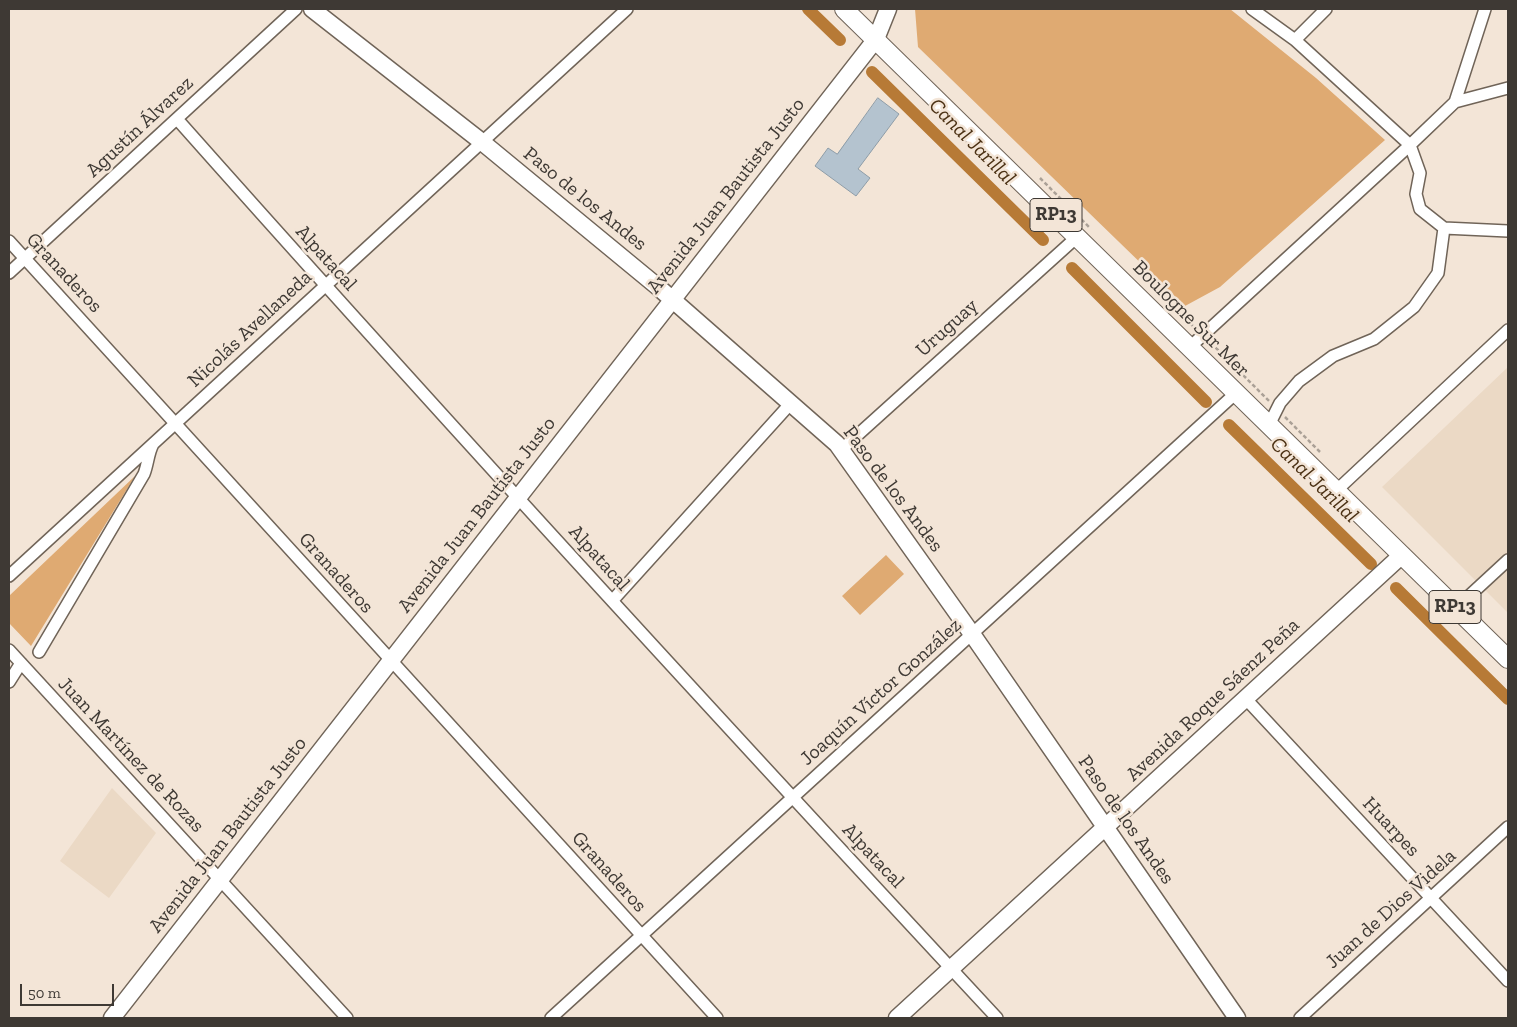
<!DOCTYPE html>
<html>
<head>
<meta charset="utf-8">
<style>
  body { margin:0 }
  #map { position:relative; width:1517px; height:1027px; overflow:hidden; background:#f3e5d7; font-family:"Zilla Slab",serif }
  canvas { display:block }
  .frame { position:absolute; inset:0; border:10px solid #3e3934; pointer-events:none }
  .scale { position:absolute; left:20px; top:984px; width:94px; height:22px; box-sizing:border-box; border:2px solid #3e3934; border-top:0; padding-left:6px; font-size:15px; line-height:18px; white-space:nowrap; color:#3e3934; -webkit-text-stroke:4px #f3e5d7; paint-order:stroke }
</style>
</head>
<body>
<div id="map">
<canvas width="1517" height="1027"></canvas>
<div class="frame"></div>
<div class="scale">50 m</div>
</div>
<script>
const ctx = document.querySelector('canvas').getContext('2d');
ctx.lineJoin = 'round';
function paint(path, color) { ctx.fillStyle = color; ctx.fill(path, 'evenodd'); }
function strokePath(path, color, width, dash) { ctx.strokeStyle = color; ctx.lineWidth = width; ctx.lineCap = dash ? 'butt' : 'round'; ctx.setLineDash(dash || []); ctx.stroke(path); }
function write(font, color, halo, rows, align = 'center') {
  ctx.font = font + ' "Zilla Slab",serif'; ctx.lineWidth = 5; ctx.setLineDash([]); ctx.textBaseline = 'middle'; ctx.strokeStyle = halo; ctx.fillStyle = color; for (const [text, x, y, turn = 0] of rows) {
    ctx.save(); ctx.translate(x, y); ctx.rotate((+turn || 0) * Math.PI / 180); ctx.textAlign = isNaN(turn) ? turn : align; if (halo) ctx.strokeText(text, 0, 0); ctx.fillText(text, 0, 0); ctx.restore();
  }
}
paint(new Path2D(`
  M1508 367V613L1382 487Z
  M112 788 156 833 109 898 60 861Z`), '#ebd9c5');
paint(new Path2D(`
  M915 9H1230L1316 78 1385 140 1220 287 1185 306 918 47Z
  M135 476 31 646 9 623V596Z
  M886 555 904 574 860 615 842 596Z`), '#dfaa72');
strokePath(new Path2D(`
  M808 9 840 40
  M872 72 1043 240
  M1072 268 1206 402
  M1229 425 1371 564
  M1396 588 1508 699`), '#b77a36', 12);
const building = new Path2D(`
  M878 98 899 114 858 169 870 178 856 196 815 166 828 148 837 154Z`);
paint(building, '#b4c3cf');
strokePath(building, '#8d9ca7', 1);
const street = new Path2D(`
  M1252 9 1295 40
  M1326 9 1295 40 1410 145 1420 173 1416 194 1420 209 1444 228 1508 231
  M1455 102 1508 88
  M177 119C446 422 721 721 997 1018
  M9 241 717 1018
  M9 273 296 9
  M1190 347 1410 145 1455 102 1485 9
  M1269 425 1280 403 1299 381 1333 356 1374 339 1414 307 1438 273 1444 228
  M842 449 1078 236
  M1337 490 1508 330
  M9 576 627 9
  M612 601 791 403
  M1456 608 1508 560
  M9 650 347 1018
  M39 652 144 474C148 464 148 453 153 444
  M9 682 21 663
  M1246 699 1508 981
  M551 1018 1236 393
  M1300 1018 1508 827`);
const secondary = new Path2D(`
  M312 9 482 142 658 287 837 444 972 634 1237 1018
  M112 1018 876 39 888 9
  M897 1018 1402 555`);
const primary = new Path2D(`
  M844 9 1508 659`);
strokePath(street, '#706458', 14);
strokePath(secondary, '#706458', 19);
strokePath(primary, '#706458', 20);
strokePath(new Path2D(`
  M1040 178 1089 227
  M1161 297 1194 327
  M1211 343 1269 401
  M1285 417 1320 452`), '#aba197', 2.5, [4, 2.5]);
strokePath(street, '#fff', 11);
strokePath(secondary, '#fff', 16);
strokePath(primary, '#fff', 18);
for (const [x, y, w] of [
  [1056,215,52],
  [1455,607,52]
]) { const box = new Path2D(); box.roundRect(x - w / 2, y - 16.5, w, 33, 4); ctx.fillStyle = '#f3e5d7'; ctx.fill(box); strokePath(box, '#3e3934', 1); }
write('bold 19px', '#3e3934', null, [
  ["RP13",1056,215],
  ["RP13",1455,607]
]);
write('20px', '#3e3934', '#f3e5d7', [
  ["Agustín Álvarez",140,127,-43],
  ["Avenida Juan Bautista Justo",726,196,-52],
  ["Paso de los Andes",585,199,39],
  ["Alpatacal",326,258,48],
  ["Granaderos",64,273,47],
  ["Boulogne Sur Mer",1191,319,45],
  ["Uruguay",947,328,-42],
  ["Nicolás Avellaneda",250,329,-43],
  ["Paso de los Andes",893,489,53],
  ["Avenida Juan Bautista Justo",477,515,-52],
  ["Alpatacal",599,558,48],
  ["Granaderos",336,573,48],
  ["Joaquín Víctor González",881,692,-42],
  ["Avenida Roque Sáenz Peña",1213,700,-43],
  ["Juan Martínez de Rozas",131,755,47],
  ["Paso de los Andes",1126,820,55],
  ["Huarpes",1391,827,47],
  ["Avenida Juan Bautista Justo",228,835,-52],
  ["Alpatacal",873,856,47],
  ["Granaderos",609,872,48],
  ["Juan de Dios Videla",1391,909,-42]
]);
write('italic 21px', '#4b3114', '#f3e5d7', [
  ["Canal Jarillal",972,142,45],
  ["Canal Jarillal",1314,480,44]
]);
</script>
</body>
</html>
